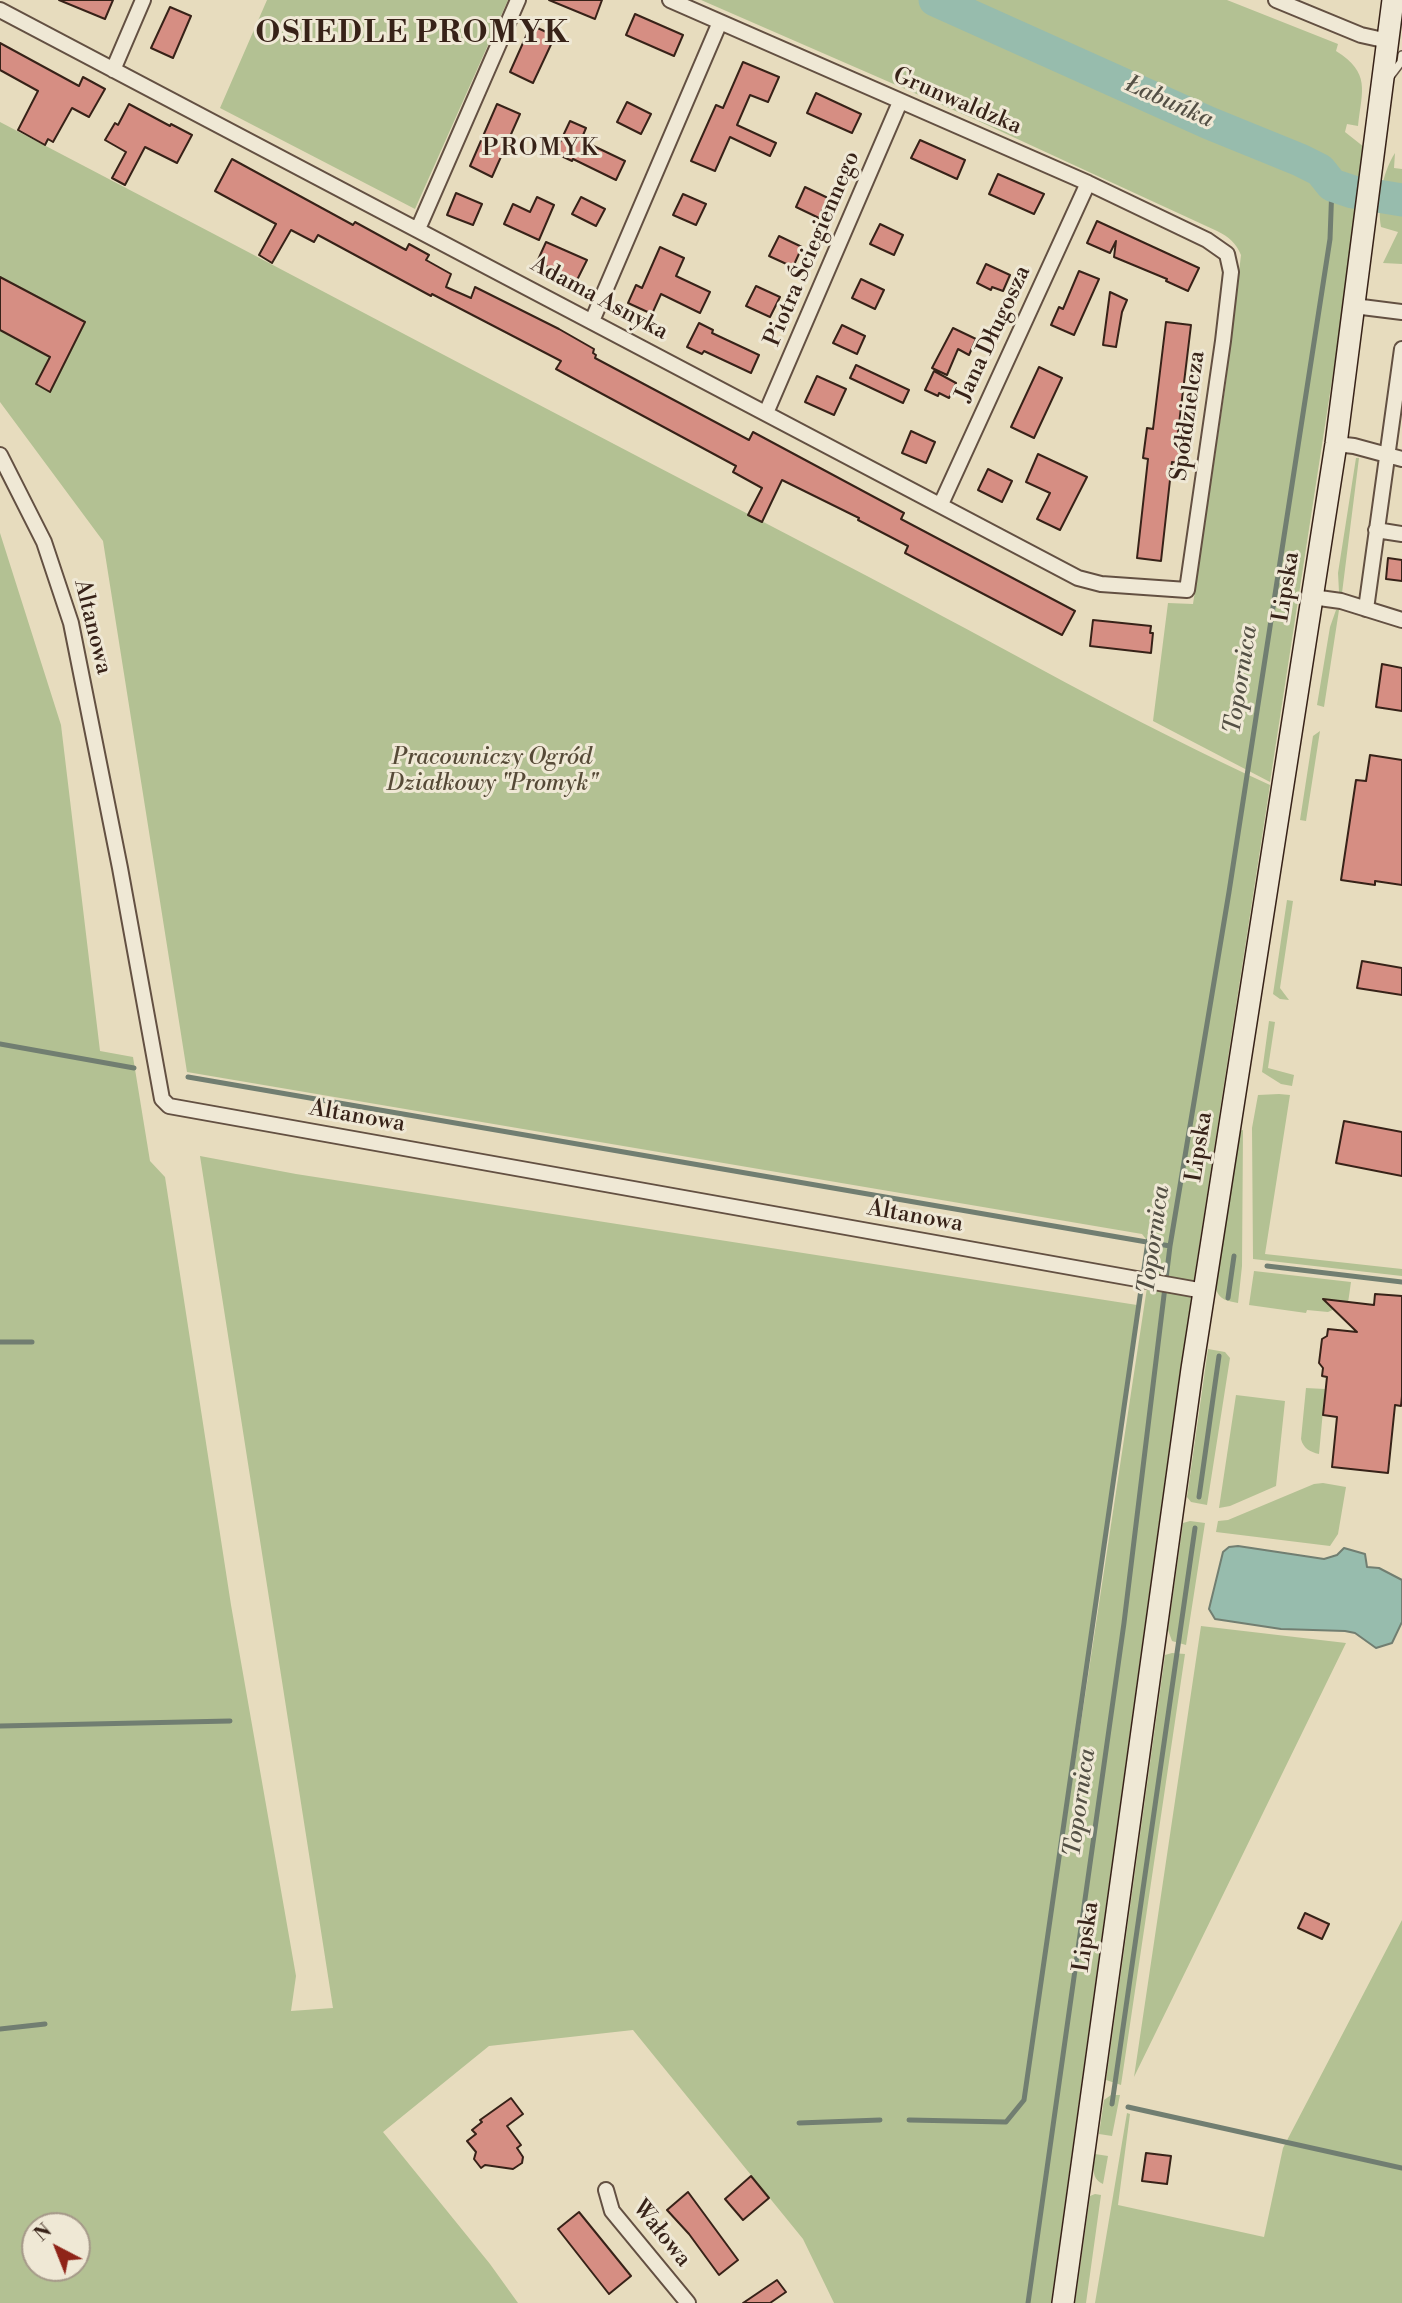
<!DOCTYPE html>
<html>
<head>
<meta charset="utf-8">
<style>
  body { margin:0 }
  #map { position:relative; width:1402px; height:2303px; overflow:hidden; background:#e7dcbe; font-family:"Libre Bodoni",serif }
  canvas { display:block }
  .north { position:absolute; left:21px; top:2212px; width:70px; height:70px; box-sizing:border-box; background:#efe8d5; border:2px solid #a59989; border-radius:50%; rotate:318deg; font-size:19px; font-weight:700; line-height:28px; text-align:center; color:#372218 }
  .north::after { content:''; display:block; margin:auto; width:24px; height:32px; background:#8f2418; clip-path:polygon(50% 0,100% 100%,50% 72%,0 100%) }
</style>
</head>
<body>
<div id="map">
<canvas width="1402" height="2303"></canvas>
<div class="north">N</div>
</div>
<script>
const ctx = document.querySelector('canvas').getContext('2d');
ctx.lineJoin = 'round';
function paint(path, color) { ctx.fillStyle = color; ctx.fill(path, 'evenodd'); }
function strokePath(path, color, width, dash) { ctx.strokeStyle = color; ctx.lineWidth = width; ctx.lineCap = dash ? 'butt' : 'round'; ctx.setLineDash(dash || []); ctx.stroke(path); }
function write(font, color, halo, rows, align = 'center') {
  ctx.font = font + ' "Libre Bodoni",serif'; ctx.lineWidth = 6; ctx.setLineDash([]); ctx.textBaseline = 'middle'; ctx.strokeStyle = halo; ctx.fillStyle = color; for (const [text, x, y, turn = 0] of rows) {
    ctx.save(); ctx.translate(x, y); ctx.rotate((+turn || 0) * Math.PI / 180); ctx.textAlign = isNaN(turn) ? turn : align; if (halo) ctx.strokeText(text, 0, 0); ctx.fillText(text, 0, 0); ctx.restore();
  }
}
paint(new Path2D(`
  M267 0H508L415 209 220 108Z
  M701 0H1227L1338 44 1336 51C1371 73 1362 90 1358 126L1347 124 1345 132 1364 147 1340 328 1270 782 1153 721 1168 603 1193 604 1226 382 1241 255C1236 243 1229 237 1217 231L974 119Z
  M0 122C289 273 578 426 867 576 1001 646 1132 722 1270 785L1179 1377 1051 2303H834L803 2239 633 2030 489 2046 383 2132 490 2264 518 2303H0V533L61 725 100 1051 133 1057 150 1161 165 1177 231 1605 296 1976 291 2011 333 2008 200 1156 296 1174 1137 1305 1041 1986 1153 1248 1142 1234 187 1072 103 541 0 402ZM35 2226H77V2268H35Z
  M1395 153 1394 168 1402 169V264L1383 263 1398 232 1381 227C1377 203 1382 173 1395 153Z
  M1356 458H1359L1342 593 1339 592 1338 573Z
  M1336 610H1339L1324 707 1317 705 1330 627Z
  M1320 731 1306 821 1300 820 1313 736Z
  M1287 900 1293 901 1280 988 1289 1000 1280 999 1273 994Z
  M1269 1021 1275 1022 1268 1068 1294 1075 1292 1086 1281 1084 1262 1072Z
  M1279 1094 1290 1095 1265 1254 1402 1269V1276L1253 1259 1252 1128 1258 1095Z
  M1243 1130 1242 1266 1238 1303C1228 1301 1219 1300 1216 1289L1239 1131Z
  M1254 1271 1351 1282 1348 1303 1328 1312 1307 1310 1306 1313 1249 1305Z
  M1208 1349 1225 1352 1230 1358 1207 1505 1191 1502 1187 1497Z
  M1306 1388 1325 1389 1319 1454C1310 1452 1303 1448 1301 1439Z
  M1236 1395 1285 1401 1276 1486 1230 1506 1219 1508Z
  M1323 1483 1346 1487 1338 1534 1330 1546 1216 1532 1218 1521 1228 1520 1314 1484Z
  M1190 1521 1205 1523 1186 1645 1172 1641 1168 1630 1183 1523Z
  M1201 1626 1346 1643 1134 2077Z
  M1172 1653 1185 1654 1121 2085 1106 2080 1165 1655Z
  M1402 1920V2303H1095L1127 2113 1130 2114 1118 2205 1264 2237 1283 2148Z
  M1111 2095H1120L1112 2136 1099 2134 1104 2100Z
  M1095 2154 1108 2156 1103 2184C1090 2178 1094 2166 1095 2154Z
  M1095 2194 1101 2195 1086 2303H1075L1090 2196Z`), '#b3c193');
const water = new Path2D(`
  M1238 1546 1324 1559 1337 1555 1344 1548 1365 1554 1367 1567 1379 1568 1402 1580V1622L1392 1643 1376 1648 1355 1633 1345 1631 1281 1629 1215 1619 1209 1609 1223 1552 1229 1547Z`);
paint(water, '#97bcad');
strokePath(water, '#717e71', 2);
strokePath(new Path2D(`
  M0 1044 134 1068
  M188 1077 1170 1246
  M1267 1266 1402 1282
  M1228 1298 1234 1256
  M0 1342H32
  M1199 1497 1219 1356
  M0 1726 230 1721
  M0 2029 45 2024
  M1112 2104 1195 1528
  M1128 2107 1402 2168
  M909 2120 1006 2122 1024 2100 1148 1241
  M799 2123 880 2120
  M1028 2303 1124 1623 1170 1246 1229 892 1330 239 1332 185`), '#717e71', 5);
strokePath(new Path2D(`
  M935 0 1209 123 1300 160 1320 170 1332 185 1353 192 1402 200`), '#97bcad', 33);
const building = new Path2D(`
  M59 0H113L105 19Z
  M549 0H602L595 19Z
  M170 7 191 16 173 58 151 48Z
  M635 14 683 35 674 56 626 35Z
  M531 25 555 36 533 83 510 72Z
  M0 43 79 86 83 77 105 89 89 117 72 108 53 142 48 139 45 145 18 130 38 91 0 70Z
  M743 62 779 77 768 102 750 95 737 125 776 143 770 156 730 137 715 171 691 161 716 105 723 108Z
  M816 93 861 114 852 133 807 113Z
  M627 102 651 114 641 134 617 122Z
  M129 104 170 126 171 124 192 135 177 163 145 147 125 185 112 178 126 152 105 140 115 123 118 125Z
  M497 104 520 114 492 177 470 166Z
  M570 121 586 128 581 140 625 161 616 180 573 159 572 161 555 153Z
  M920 140 965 160 957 179 911 158Z
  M232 159 353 225 355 222 406 250 409 244 429 255 426 260 451 274 446 287 471 298 475 287 559 329 594 349 593 353 596 355 595 358 749 440 753 432 904 513 901 519 1075 611 1062 635 905 553 908 546 858 520 859 518 782 480 762 522 748 515 762 488 733 472 736 466 556 369 561 361 432 294 431 296 318 235 314 242 291 230 272 263 259 255 276 224 215 191Z
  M998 174 1044 194 1034 214 989 194Z
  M805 187 828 198 819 218 796 207Z
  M456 193 482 204 473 225 447 215Z
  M683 194 706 204 696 225 673 215Z
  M537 197 554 205 539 240 504 224 513 204 530 212Z
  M581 197 605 209 596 226 572 214Z
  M1097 221 1199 268 1188 291 1166 281 1167 279 1114 257 1116 241 1110 253 1087 243Z
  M880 224 903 235 894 255 870 244Z
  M779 236 802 247 793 267 769 256Z
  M546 242 587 260 577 280 537 262Z
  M660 247 684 258 676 276 710 292 700 313 661 294 652 314 628 303 636 285 642 288Z
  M986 264 1010 275 1003 291 992 287 991 290 977 283Z
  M1079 271 1099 279 1074 335 1051 325 1059 307 1063 309Z
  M0 277 85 322 50 392 36 384 50 357 0 330Z
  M861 279 884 290 875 309 852 298Z
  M756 286 780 297 770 317 746 306Z
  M1110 292 1127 300 1122 312 1116 347 1103 345Z
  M1166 322 1191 325 1178 432 1183 433 1178 463 1172 462 1161 561 1137 558 1148 459 1143 458 1147 428 1153 429Z
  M699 323 713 330 712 333 759 355 751 373 704 351 702 354 687 347Z
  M842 325 865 336 857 354 833 343Z
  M953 328 976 339 969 355 958 349 947 375 932 368Z
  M856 365 909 390 903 403 850 378Z
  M1039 367 1062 378 1034 438 1011 427Z
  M934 371 956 383 949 398 939 393 938 396 925 390Z
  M817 376 846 389 834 415 805 402Z
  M911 431 935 442 926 463 902 453Z
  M1038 454 1087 477 1060 530 1037 519 1050 493 1026 482Z
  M988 469 1012 481 1002 502 978 490Z
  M1388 558 1402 560V581L1386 579Z
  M1093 620 1151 626 1150 633H1153L1151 653 1090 646Z
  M1382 664 1402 668V711L1376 707Z
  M1370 755 1402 760V885L1375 881V885L1341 880 1356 780 1366 781Z
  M1362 961 1402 968V995L1357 988Z
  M1344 1121 1402 1132V1176L1336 1163Z
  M1375 1294 1402 1296V1396L1401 1406 1395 1405 1388 1473 1332 1467 1337 1417 1323 1415 1327 1377 1322 1376 1323 1368 1319 1363 1322 1339 1327 1336 1328 1329 1357 1332 1323 1299 1374 1305Z
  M1305 1913 1329 1924 1322 1939 1298 1928Z
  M511 2098 523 2114 507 2126 521 2145 517 2148 523 2157 522 2163 513 2169 485 2165 481 2168 474 2159 476 2152 467 2141 476 2134 472 2130 482 2122 480 2120Z
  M1146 2153 1171 2156 1167 2184 1142 2181Z
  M751 2176 769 2198 743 2220 725 2199Z
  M688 2192 738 2260 719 2275 689 2234 667 2210Z
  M579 2212 631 2276 609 2294 558 2229Z
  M777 2280 786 2292 770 2303H743Z`);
paint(building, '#d68e83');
strokePath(building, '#372218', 2);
const service = new Path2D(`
  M1389 78 1401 62 1402 55`);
const minor = new Path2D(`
  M1276 0 1361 35 1388 41
  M0 10 1078 578 1101 584 1187 590 1223 341 1231 272 1227 254 1207 240 1088 183 670 0
  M113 70 143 0
  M418 229 518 0
  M1354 306 1402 312
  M592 321 720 22
  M766 413 900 102
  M1336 444 1354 446 1402 459
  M0 455 44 542 71 623 120 868 162 1099 169 1106 1204 1291
  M941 504 1088 183
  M1376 530 1402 534
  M1312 597 1341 601 1402 620
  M1366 609 1402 349
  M606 2190 612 2211 688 2303`);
const secondary = new Path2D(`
  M1063 2303 1192 1369 1336 444 1393 0`);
strokePath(service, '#635042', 10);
strokePath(minor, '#635042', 18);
strokePath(secondary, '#372218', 24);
strokePath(service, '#efe8d5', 7);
strokePath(minor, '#efe8d5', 14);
strokePath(secondary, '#efe8d5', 21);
write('23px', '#372218', '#efe8d5', [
  ["Grunwaldzka",957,102,23],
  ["Piotra Ściegiennego",813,249,-67],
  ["Adama Asnyka",599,299,28],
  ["Jana Długosza",994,334,-65],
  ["Spółdzielcza",1189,416,-82],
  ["Lipska",1287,587,-81],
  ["Altanowa",92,627,76],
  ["Altanowa",357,1117,10],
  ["Lipska",1200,1147,-81],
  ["Altanowa",915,1217,10],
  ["Lipska",1087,1937,-82],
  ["Wałowa",661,2234,51]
]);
write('italic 23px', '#564a37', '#efe8d5', [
  ["Pracowniczy Ogród",492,758],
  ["Działkowy \"Promyk\"",492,784]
]);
write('italic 24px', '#545045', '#efe8d5', [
  ["Łabuńka",1169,103,24],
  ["Topornica",1242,680,-81],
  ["Topornica",1155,1240,-82],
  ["Topornica",1081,1803,-82]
]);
ctx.letterSpacing = '2px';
write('24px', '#372218', '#efe8d5', [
  ["PROMYK",541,149]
]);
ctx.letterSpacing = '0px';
ctx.letterSpacing = '2px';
write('bold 30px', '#372218', '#efe8d5', [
  ["OSIEDLE PROMYK",413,35]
]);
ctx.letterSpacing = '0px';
</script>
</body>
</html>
